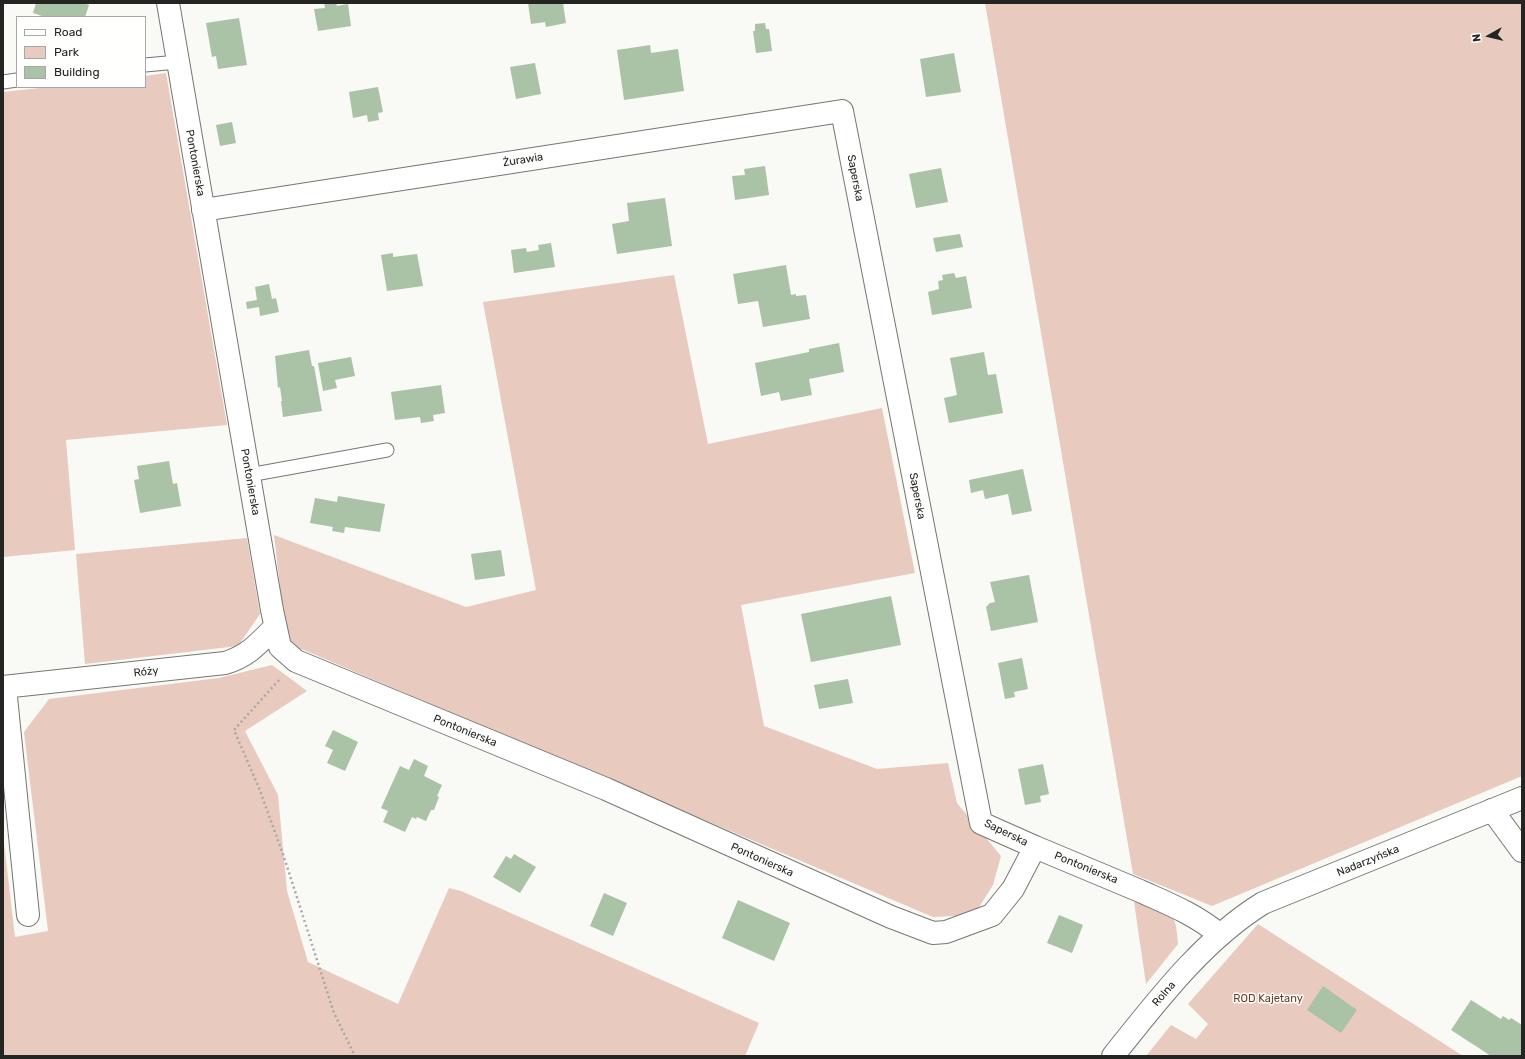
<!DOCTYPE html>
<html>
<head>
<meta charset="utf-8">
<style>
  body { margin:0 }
  #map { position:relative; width:1525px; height:1059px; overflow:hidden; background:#f9f9f5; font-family:Rubik,sans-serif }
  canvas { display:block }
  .frame { position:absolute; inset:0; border:4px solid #242423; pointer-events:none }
  .legend { position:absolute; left:16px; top:16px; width:130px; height:72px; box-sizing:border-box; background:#fffffe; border:1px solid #a7a7a6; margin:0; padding:5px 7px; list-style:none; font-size:12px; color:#242423 }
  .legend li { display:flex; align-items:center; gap:8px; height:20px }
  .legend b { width:20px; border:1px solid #a7a7a6 }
  .north { position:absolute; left:1469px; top:16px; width:40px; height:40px; -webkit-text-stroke:3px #fffffe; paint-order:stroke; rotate:262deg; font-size:11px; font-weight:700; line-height:16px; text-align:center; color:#242423 }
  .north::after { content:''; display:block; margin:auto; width:14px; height:18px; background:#242423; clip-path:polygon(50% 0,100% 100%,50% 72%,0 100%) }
</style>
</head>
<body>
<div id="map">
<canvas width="1525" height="1059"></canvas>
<div class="frame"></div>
<ul class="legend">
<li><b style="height:5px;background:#fff"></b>Road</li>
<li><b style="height:11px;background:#e8cabe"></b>Park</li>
<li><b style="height:11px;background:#aac2a5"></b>Building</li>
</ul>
<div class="north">N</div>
</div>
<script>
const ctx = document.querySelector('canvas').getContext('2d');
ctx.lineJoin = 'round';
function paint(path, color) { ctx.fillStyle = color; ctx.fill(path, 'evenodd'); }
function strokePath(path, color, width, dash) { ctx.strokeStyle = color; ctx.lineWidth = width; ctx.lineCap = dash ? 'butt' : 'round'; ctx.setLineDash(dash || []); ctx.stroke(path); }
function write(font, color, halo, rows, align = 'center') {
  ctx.font = font + ' Rubik,sans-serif'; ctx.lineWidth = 3; ctx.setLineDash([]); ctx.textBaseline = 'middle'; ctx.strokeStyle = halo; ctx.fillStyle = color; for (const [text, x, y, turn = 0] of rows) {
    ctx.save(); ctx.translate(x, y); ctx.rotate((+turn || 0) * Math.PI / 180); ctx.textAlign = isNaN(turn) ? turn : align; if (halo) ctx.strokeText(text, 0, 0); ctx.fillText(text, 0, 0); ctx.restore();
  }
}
paint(new Path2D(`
  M985 3H1522V776L1212 906 1133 874Z
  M166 73 227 425 66 440 75 550 3 557V92L49 87H145V76Z
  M674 275 708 444 882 408 915 573 741 605 764 726 877 769 948 763 957 803 1001 856 993 885 974 915 933 917 292 645 283 613 274 535 466 607 536 590 483 302Z
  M247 538 260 614 238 646 85 664 76 554Z
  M272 665 307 691 245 731 278 795 287 891 308 962 398 1004 449 888 461 891 759 1023 745 1056H3V843H4L15 937 48 931 24 732 49 699 219 678Z
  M1134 902C1142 905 1164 910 1169 913 1177 919 1177 935 1178 944L1146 984Z
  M1258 924 1463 1056H1146L1171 1025 1196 1039 1208 1024 1188 1004Z`), '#e8cabe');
paint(new Path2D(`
  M36 3H83L89 5 85 17H45L33 13Z
  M324 3H336L337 6 348 4 351 26 318 31 314 9 325 8Z
  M528 3H563L566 23 546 27 545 22 531 24Z
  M239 18 247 65 218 69 216 56 212 57 206 23Z
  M765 23 766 29H769L772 51 756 53 753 31H755V24Z
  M650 45 651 53 678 49 684 91 624 100 617 50Z
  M954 53 961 92 926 97 920 59Z
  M535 63 541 94 516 99 510 67Z
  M378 87 383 112 378 113 379 120 368 122 367 115 353 118 349 92Z
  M232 122 236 143 220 146 216 125Z
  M765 166 769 195 735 200 732 176 745 175 744 169Z
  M941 168 948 202 916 208 909 174Z
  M665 198 672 246 617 254 612 224 629 221 627 203Z
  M960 234 963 247 936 252 933 238Z
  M551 243 555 267 514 273 511 250 526 248 527 252 539 250 538 245Z
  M393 253V257L417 254 423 286 387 291 381 255Z
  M786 265 791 295 796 294V296L806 295 810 319 763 327 758 301 738 304 733 274Z
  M954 273 956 278 966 276 972 308 932 315 928 292 939 289 938 281 943 280 942 275Z
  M269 284 272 299 276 298 279 312 260 316 259 307 247 309 246 302 257 300 255 287Z
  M839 343 844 372 809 379 812 395 781 401 779 392 761 396 755 363 809 352V349Z
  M309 350 312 366H314L322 411 283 417 281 401H282L280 387 278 388 275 356Z
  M984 352 988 375 996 374 1003 413 949 423 944 398 957 395 950 358Z
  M351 357 355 376 335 380 337 388 323 391 318 363Z
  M441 385 445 413 433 415 434 421 421 423 420 417 395 420 391 392Z
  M169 461 173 484 177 483 181 506 140 513 134 480 139 479 137 466Z
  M1023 469 1032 511 1012 515 1008 494 985 499 983 490 971 493 969 480Z
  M338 496 385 504 380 532 345 527 344 533 332 531 333 527 310 523 315 498 337 502Z
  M501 550 505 576 475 580 471 554Z
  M1029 575 1038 622 991 631 986 607 990 603 995 602 990 582Z
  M891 596 901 645 811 662 801 614Z
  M1022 658 1028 689 1014 692 1015 697 1005 699 998 663Z
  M848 679 853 703 819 709 814 685Z
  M333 730 358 742 345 771 327 763 333 750 325 746Z
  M414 759 428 766 424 776 442 785 437 796 439 797 434 810H431L426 821 417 817 416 819 412 817 405 832 383 822 388 811 381 808 400 766 409 770Z
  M1043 764 1049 794 1040 796 1041 802 1025 805 1018 769Z
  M514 854 536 867 520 893 493 877 506 856 511 859Z
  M604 893 627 903 613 936 590 926Z
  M738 900 790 923 774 961 722 938Z
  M1059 915 1083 925 1072 953 1047 943Z
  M1323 986 1357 1010 1341 1033 1307 1010Z
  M1471 1000 1501 1019 1503 1016 1509 1020 1511 1018 1522 1025V1056H1491L1451 1030Z`), '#aac2a5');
const lane = new Path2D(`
  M145 65 178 62
  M3 82 17 80
  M249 475 387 450`);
const street = new Path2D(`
  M168 3 272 610 280 647 296 661 606 789 891 917 933 933 946 932 992 915 1013 889 1035 847C1070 862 1105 876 1140 891 1169 904 1195 914 1220 935
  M203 210 842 111 981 823 1035 847
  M3 687 225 663C248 656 258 644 275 627
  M5 687 28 915
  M1492 810 1522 851`);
const secondary = new Path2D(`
  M1113 1056C1157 1001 1202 941 1263 903L1522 798`);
strokePath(lane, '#767672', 15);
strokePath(street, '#767672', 24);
strokePath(secondary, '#767672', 24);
strokePath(new Path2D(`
  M279 680 234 730 259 788 284 857 334 1013 355 1056`), '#a8a8a5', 2.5, [2, 3]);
strokePath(lane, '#fff', 13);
strokePath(street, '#fff', 22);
strokePath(secondary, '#fff', 22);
write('11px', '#242423', '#fffffe', [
  ["Żurawia",523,160,-9],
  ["Pontonierska",195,163,80],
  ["Saperska",855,178,79],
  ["Pontonierska",250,482,80],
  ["Saperska",917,496,79],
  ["Róży",146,672,-6],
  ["Pontonierska",465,731,22],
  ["Saperska",1006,833,26],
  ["Pontonierska",762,860,24],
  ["Nadarzyńska",1368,861,-22],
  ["Pontonierska",1086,868,22],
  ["Rolna",1164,994,-49]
]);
write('11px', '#6b3a23', '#fffffe', [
  ["ROD Kajetany",1268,999]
]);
</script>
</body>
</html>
